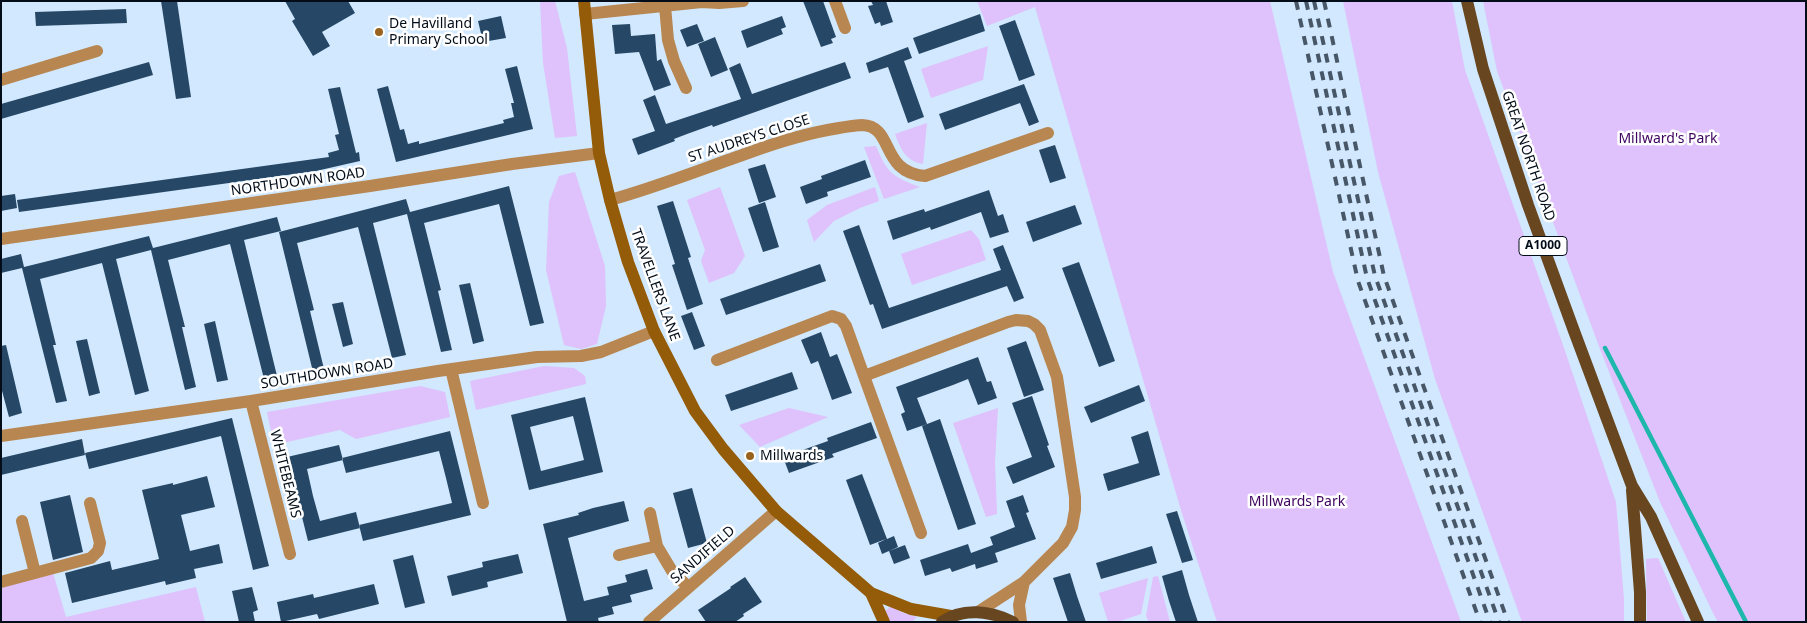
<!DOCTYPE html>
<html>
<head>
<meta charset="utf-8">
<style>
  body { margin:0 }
  #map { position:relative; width:1807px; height:623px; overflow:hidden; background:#d1e8fe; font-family:"Noto Sans",sans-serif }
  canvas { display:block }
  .frame { position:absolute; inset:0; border:2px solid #020d19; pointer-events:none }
</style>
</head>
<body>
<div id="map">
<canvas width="1807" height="623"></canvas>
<div class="frame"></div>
</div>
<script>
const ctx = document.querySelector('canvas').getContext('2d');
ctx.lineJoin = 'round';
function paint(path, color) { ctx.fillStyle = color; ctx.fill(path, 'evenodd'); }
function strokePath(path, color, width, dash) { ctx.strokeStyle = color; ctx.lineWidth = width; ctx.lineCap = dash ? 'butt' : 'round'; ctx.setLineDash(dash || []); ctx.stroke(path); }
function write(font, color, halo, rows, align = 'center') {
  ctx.font = font + ' "Noto Sans",sans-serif'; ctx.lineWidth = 5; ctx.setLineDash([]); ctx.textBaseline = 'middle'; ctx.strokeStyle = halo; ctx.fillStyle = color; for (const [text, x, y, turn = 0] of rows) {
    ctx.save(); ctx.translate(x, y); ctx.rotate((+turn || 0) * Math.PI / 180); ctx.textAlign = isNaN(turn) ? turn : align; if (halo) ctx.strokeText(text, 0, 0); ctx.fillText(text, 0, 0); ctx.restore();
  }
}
paint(new Path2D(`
  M540 1H555L567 48 577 136 555 138 543 63Z
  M977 1H1270L1333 272 1461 622H1217L1180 507 1035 7 987 26Z
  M1343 1H1452L1465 70 1563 345 1616 502 1624 599V622H1522L1435 379 1378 172Z
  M1483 1H1806V622H1718L1713 613 1660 502 1600 349 1497 71Z
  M988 46 983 80 931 98 921 69Z
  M927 123 923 164C906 161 901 150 895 134Z
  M876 146C887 173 893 177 920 187L884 199 864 147Z
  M575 172 605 266 606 306 597 344 581 349 564 345 546 270 549 202 559 176Z
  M720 187 745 256 734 273 709 283 701 261 705 250 687 200Z
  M875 187 879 201 860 208 834 221 814 242 807 220 827 205Z
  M971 230 979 239 986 260 912 285 901 254Z
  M544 366 574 368 585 376 586 384 476 410 470 381Z
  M420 386 445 392 450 417 356 439 340 430 274 445 267 412Z
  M789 408 828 417 760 447 739 425Z
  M998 408 995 462 997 514 986 517 953 423Z
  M1658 558 1686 622H1647L1646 559Z
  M53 573 66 617 196 587 205 622H1V589L6 585Z
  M1158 576 1170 622H1149L1146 616 1153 577Z
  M1148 578 1141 614 1117 622H1108L1099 593Z
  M891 606 903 613 917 617 912 622H891L884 612Z`), '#dfc1fc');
strokePath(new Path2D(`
  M1605 348 1746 622`), '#1eb7ac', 4.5);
paint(new Path2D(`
  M161 1H177L191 97 176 99Z
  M285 1H348L355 13 322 32 330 46 313 56 292 21 295 19Z
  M803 1H823L836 37 831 39 833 43 821 47Z
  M871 1H886L893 22 881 26 880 22 875 24 868 6 873 5Z
  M126 9 127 23 36 26 35 12Z
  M980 14 985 31 919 54 913 38Z
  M501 16 506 38 483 42 478 21Z
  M782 16 786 27 781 29 783 34 747 48 741 31Z
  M1015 20 1035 75 1019 81 999 26Z
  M630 24 631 36 655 34 657 61 661 59 671 85 654 91 639 52 615 54 612 25Z
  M697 24 704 41 687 47 680 30Z
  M715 37 728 70 711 77 698 44Z
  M908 47 912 58 904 61 924 117 908 123 888 67 869 73 866 63Z
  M149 62 153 75 1 119V104Z
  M845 62 851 78 713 127 712 125 687 134 674 139 675 141 638 155 632 139 655 131 643 100 655 95 666 124 741 99 729 68 740 63 752 94Z
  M517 66 533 129 396 162 377 89 388 86 400 130 404 129 408 144 419 141V144L504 123 503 120 514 117 511 103H514L505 69Z
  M1024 84 1039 122 1029 126 1020 103 945 130 939 114Z
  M340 87 356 153 359 152 360 161 316 171 19 212 17 200 329 157 328 153 339 150 335 135 339 134 328 89Z
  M1055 145 1066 178 1050 183 1039 150Z
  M865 160 871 177 827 192 828 196 806 204 800 187 822 179 821 176Z
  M765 164 776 197 759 203 748 169Z
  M509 186 544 323 530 326 499 204 424 223 441 290 438 291 452 350 441 352 407 214 373 223 406 355 392 358 358 227 297 243 314 310 310 311 324 369 313 372 279 232 406 199 410 212Z
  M989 190 998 216 1003 214 1009 232 990 238 981 212 931 230 930 227 893 240 887 221 924 209 925 212Z
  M15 194 17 208 1 211V196Z
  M673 201 691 257 688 258 703 304 687 310 672 265 675 264 657 206Z
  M765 202 779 247 763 252 748 208Z
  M1075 205 1082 224 1033 242 1026 222Z
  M277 217 281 231 244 240 277 376 264 379 230 244 168 260 185 327H182L196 387 185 390 151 250 116 259 149 391 135 395 102 263 40 279 56 345H53L67 401 56 403 22 268 1 273V259L21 254 24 267 149 236 153 248Z
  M859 225 889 308 1001 270 993 249 1003 245 1024 298 1014 302 1007 286 882 329 873 304 870 305 843 231Z
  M1079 262 1115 361 1099 367 1062 268Z
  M820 264 826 281 726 315 720 299Z
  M470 283 484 341 473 344 459 285Z
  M343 302 353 344 343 347 332 304Z
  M692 312 705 346 694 350 681 316Z
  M215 321 228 380 217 382 204 324Z
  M821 332 830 357 837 354 852 393 832 400 818 361 811 364 801 340Z
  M87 339 100 393 89 396 76 341Z
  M1026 341 1044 390 1024 397 1007 348Z
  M6 345 22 413 9 417 1 387V346Z
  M978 357 987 382 991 381 997 398 978 405 968 379 953 385 917 398 927 424 907 431 901 414 905 412 896 387Z
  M792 372 798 389 731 411 725 395Z
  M1139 385 1145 401 1091 423 1084 407Z
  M1032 396 1049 445 1047 446 1055 467 1013 484 1006 467 1032 457 1012 403Z
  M585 397 603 472 529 490 511 415ZM573 416 584 460 541 471 530 427Z
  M232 418 269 566 253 570 221 436 89 469 85 453Z
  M940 419 976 524 958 530 922 426Z
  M871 422 877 438 832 454 834 457 789 473 783 457 828 441 827 438Z
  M450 431 471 515 363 541 359 525 452 503 446 478 439 451 346 473 342 458Z
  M1148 431 1160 475 1108 491 1103 474 1139 463 1131 437Z
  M82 439 85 455 1 475V458Z
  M339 445 343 460 307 469 313 496 320 521 356 512 360 528 308 541 287 457Z
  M862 474 887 539 894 536 898 547 889 551 905 545 910 558 894 564 889 551 882 554 878 543 886 539 870 545 846 480Z
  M207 476 215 507 181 515 190 551 219 544 223 563 194 569 196 578 166 585 165 581 72 603 65 573 110 561 112 570 159 559 142 490 173 483V485Z
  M692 488 707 543 688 548 673 493Z
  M70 495 83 552 53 560 40 502Z
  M1023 495 1029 512 1026 513 1036 539 995 553 998 562 976 569 975 564 952 572 950 568 925 576 920 560 968 544 971 553 993 545 990 537 1015 527 1006 501Z
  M624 501 629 521 568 538 584 601 609 595 607 587 627 582 625 575 647 569 653 589 630 595 632 602 612 607 614 614 598 618 599 622H567L543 524 579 515 578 513 593 508Z
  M1177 511 1193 560 1182 563 1166 514Z
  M1152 546 1157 563 1101 579 1096 563Z
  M518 554 523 573 487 582 488 587 452 596 447 576 483 567 482 562Z
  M413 555 425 603 405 608 393 560Z
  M1182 570 1189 595 1198 622H1176L1169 601 1162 576Z
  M1070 573 1077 596 1086 622H1068L1053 578Z
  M745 577 762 602 743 614 744 616 735 622H706L698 610 731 588 730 587Z
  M374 584 379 604 319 619 317 614 281 622 277 602 313 594 314 598Z
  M252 587 258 610 253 612 255 622H239L232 591Z`), '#264866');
strokePath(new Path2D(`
  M835 1 845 28
  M665 6 668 40 674 61 686 88
  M585 14 702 2 719 3 743 1
  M1 80 97 51
  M610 200C657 187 702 169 748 153 778 142 807 133 839 128 847 127 855 125 862 125 895 126 879 172 925 176L1048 133
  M1 239 370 186 512 164 599 153
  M717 360 832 316 841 319 846 326 864 376 1008 322 1016 320 1028 321 1034 324 1040 330 1057 377 1075 497V510L1072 527 1063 543 1024 582 978 612
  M451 369 483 503
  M864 376 921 533
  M251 401 290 554
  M1 436 251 401 438 371 537 357 581 356 601 352 654 331
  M650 513 657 546 672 571 688 587
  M22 521 35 573
  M619 555 657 546
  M1 582 91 558 98 551 100 543 90 503
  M649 622 776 511
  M1021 622 1019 605 1024 582`), '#b88650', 12);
strokePath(new Path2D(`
  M584 1 599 153 610 200 628 262 654 331 695 411 723 449 776 511 871 593 911 609 951 616
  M871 593 884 622`), '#945b08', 12);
strokePath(new Path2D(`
  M1467 1 1483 69 1528 205 1574 331 1632 486 1651 517 1698 622
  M1632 490 1640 592V622
  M942 622C963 607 991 611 1013 622`), '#684620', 12);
strokePath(new Path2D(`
  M1296 1 1358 281 1480 622
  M1306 1 1367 278 1490 622
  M1314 1 1375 276 1499 622
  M1324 1 1384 276 1508 622`), '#485767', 4, [9, 9]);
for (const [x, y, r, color] of [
  [379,32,5,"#99621d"],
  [750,456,5,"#99621d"]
]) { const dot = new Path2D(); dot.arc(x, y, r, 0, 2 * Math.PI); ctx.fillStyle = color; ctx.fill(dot); strokePath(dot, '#fff', 2); }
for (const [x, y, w] of [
  [1543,246,48]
]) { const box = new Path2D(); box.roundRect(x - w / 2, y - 9.5, w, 19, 4); ctx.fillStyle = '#fff'; ctx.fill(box); strokePath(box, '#020d19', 1); }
write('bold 12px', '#020d19', null, [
  ["A1000",1543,246]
]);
write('14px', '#020d19', '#fff', [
  ["De Havilland",389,24],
  ["Primary School",389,40],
  ["Millwards",760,456]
], 'left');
write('14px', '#020d19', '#fff', [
  ["ST AUDREYS CLOSE",749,139,-18],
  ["GREAT NORTH ROAD",1528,156,71],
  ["NORTHDOWN ROAD",298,182,-8],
  ["TRAVELLERS LANE",655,285,70],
  ["SOUTHDOWN ROAD",327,374,-9],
  ["WHITEBEAMS",285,474,76],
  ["SANDIFIELD",703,555,-41]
]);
write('14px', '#3d035e', '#fff', [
  ["Millward's Park",1668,139],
  ["Millwards Park",1297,502]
]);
</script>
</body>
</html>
